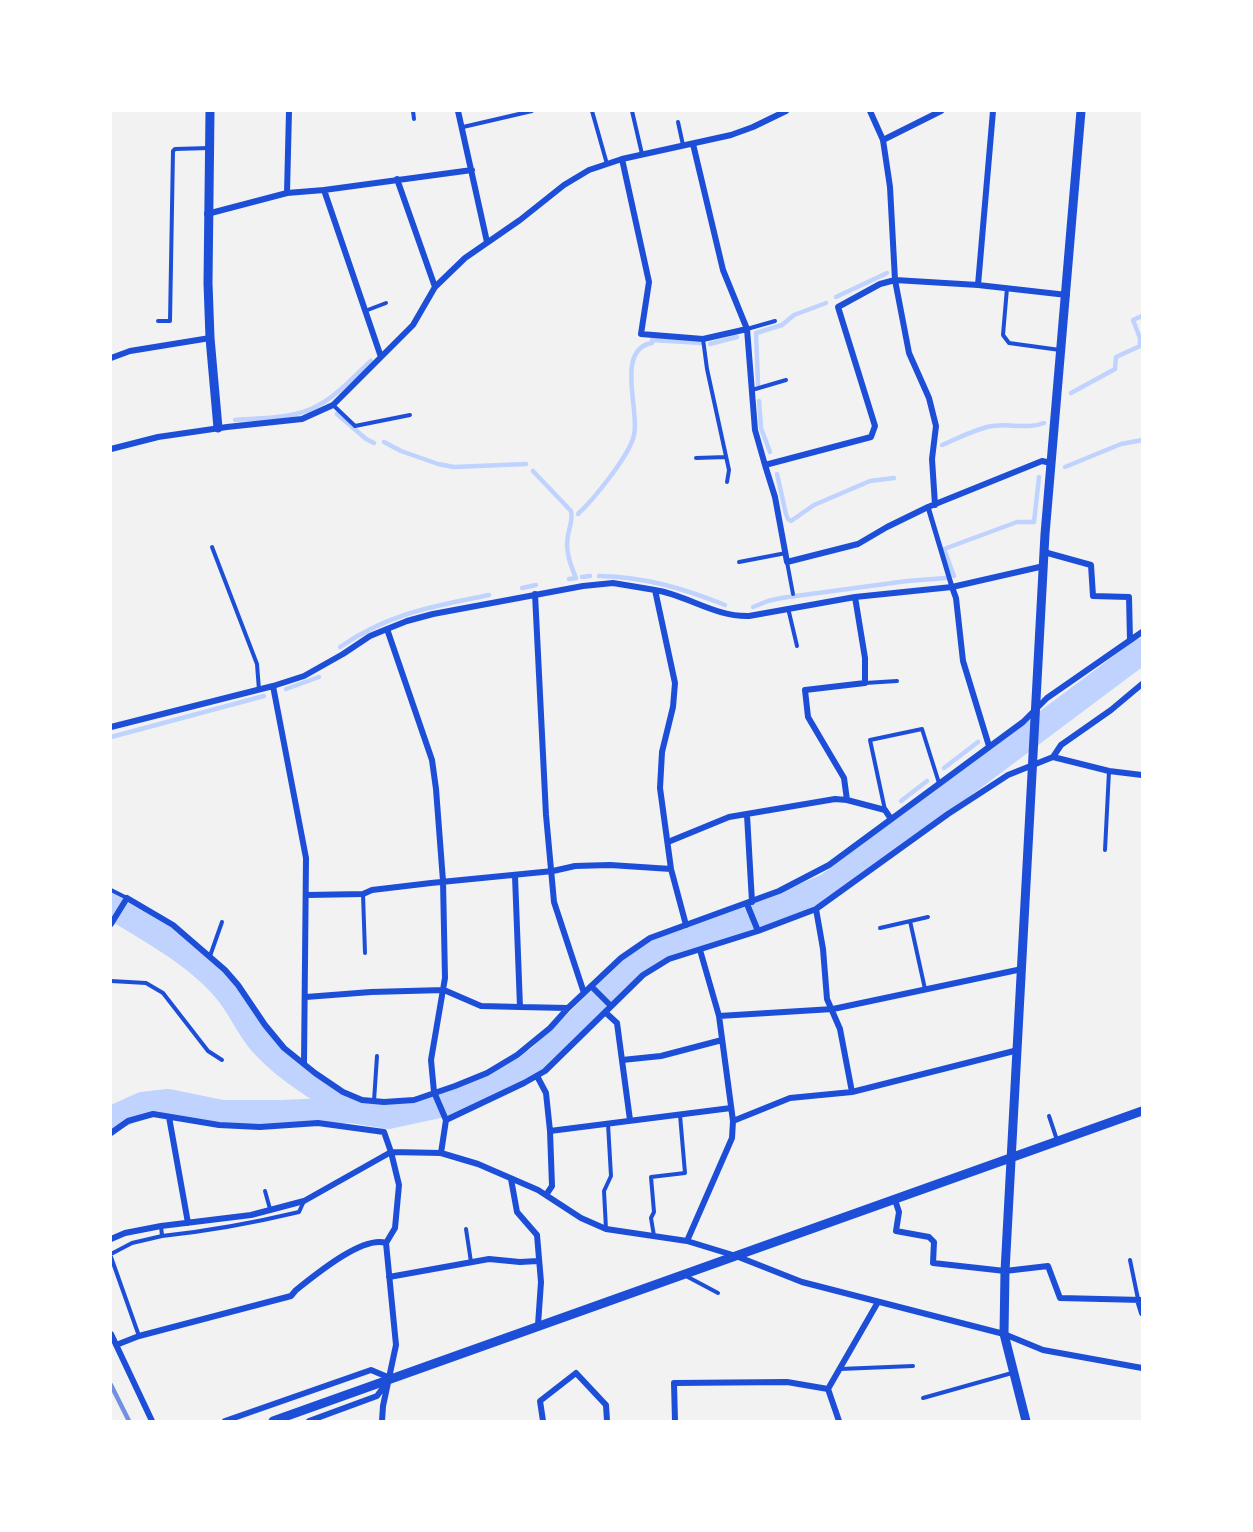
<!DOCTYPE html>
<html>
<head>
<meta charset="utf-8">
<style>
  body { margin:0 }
  #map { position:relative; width:1253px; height:1532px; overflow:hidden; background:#f2f2f2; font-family:Barlow,sans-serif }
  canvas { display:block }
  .frame { position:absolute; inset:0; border:112px solid #fff; pointer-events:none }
</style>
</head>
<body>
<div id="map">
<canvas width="1253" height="1532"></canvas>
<div class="frame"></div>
</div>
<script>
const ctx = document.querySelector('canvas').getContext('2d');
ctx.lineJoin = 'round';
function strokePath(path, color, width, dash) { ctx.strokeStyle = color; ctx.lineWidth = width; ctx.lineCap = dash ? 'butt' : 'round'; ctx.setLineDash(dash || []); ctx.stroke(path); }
strokePath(new Path2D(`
  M836 297 887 273
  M710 344 737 337
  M758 384 756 333 782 325 794 315 826 303
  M1071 393 1115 369 1116 357 1140 346V338L1133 320 1142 316
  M759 401 761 428 770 452
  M337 414 366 439 374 443
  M235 420C261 418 294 419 317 406 337 396 354 376 371 361
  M384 442 401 451 438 464 454 467 526 464
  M942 445C956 439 972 431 987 427 1006 422 1026 430 1044 423
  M1065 467 1121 444 1142 440
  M533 471 571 511C573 519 570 526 568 535 565 550 570 564 576 578L569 579
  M777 474 786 514 788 519 791 521 814 505 870 481 894 478
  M578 514C593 500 630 455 634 435 640 411 615 349 652 343V340L702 343
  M599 576C646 577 682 588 725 605
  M954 576 944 549 1017 522H1034L1039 477
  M582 577 590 576
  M522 588 536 585
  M753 607 768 601 781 598 907 581 946 578
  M340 647C390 613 431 607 489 595
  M286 689 319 677
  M111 737 264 696
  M944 768 978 742
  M901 801 927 781`), '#bfd3fe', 4.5);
strokePath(new Path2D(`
  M111 906C148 928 198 956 226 990 240 1006 248 1027 262 1043 287 1071 320 1089 351 1110
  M111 1119 142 1105 168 1102 222 1113H282L351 1110 388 1116 453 1102 538 1060 634 968 658 949 774 909 828 886 1142 651`), '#bfd3fe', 26);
strokePath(new Path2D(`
  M413 111 414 119
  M592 111 607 164
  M632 111 642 154
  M678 122 683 145
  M463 127 532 111
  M1007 288 1003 335 1009 343 1060 350
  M365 311 386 303
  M158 321H170L173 151 175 149 209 148
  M747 329 775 321
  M703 339 707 369 729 470 727 482
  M752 390 786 380
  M333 405 355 426 410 415
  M696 458 726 457
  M212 547 257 664 259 690
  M739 562 786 553
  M787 562 793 594
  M788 608 797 646
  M865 683 897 681
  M885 810 870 740 922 729 939 783
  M1105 850 1109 771
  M111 890 127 898
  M363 894 365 953
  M910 921 925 989
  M880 928 928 917
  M210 956 222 922
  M111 981 146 983 163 993 208 1051 222 1060
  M374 1101 377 1056
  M1049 1116 1057 1140
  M265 1191 270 1209
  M466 1229 471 1262
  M606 1229 604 1191 611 1176 608 1124
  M162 1236C209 1231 253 1223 299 1212L304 1201
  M654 1236 651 1218 654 1212 651 1177 685 1173 680 1115
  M111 1254 132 1243 162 1236 161 1226
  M111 1257 139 1336
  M1130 1260 1138 1299
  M686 1276 718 1293
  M840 1369 913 1366
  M923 1398 1012 1373`), '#1d4ed8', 4);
strokePath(new Path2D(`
  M928 507 952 587`), '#1d4ed8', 5);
strokePath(new Path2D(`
  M458 111 487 242
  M786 111 753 127 731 135 622 159 649 282 641 334 703 339 747 329 755 430 765 465 871 437 875 426 838 307 880 284 895 280 978 285 993 111
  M870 111 883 140 941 111
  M883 140 890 187 895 280 909 353 929 398 936 426 932 459 935 505
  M693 144 723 270 747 329
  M397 179 435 287
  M324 190 472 170
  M207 214 287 193
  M978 285 1067 295
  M381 357 413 325 435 287 465 258 520 220 564 185 589 170 622 159
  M111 358 130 351 210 338
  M111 449 158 437 227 427 302 419 333 405 381 357 324 190 287 193 289 111
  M765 465 775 497 787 562 858 544 887 527 928 507 1042 461 1051 463
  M1044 552 1091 565 1093 596 1129 597 1130 640
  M952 587 956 598 963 661 989 746
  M655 590C687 595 715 617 749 616L855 597 952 587 1044 566
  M535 594 546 815 554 902 584 993
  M387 629 407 621 433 614 583 586 613 583 655 590 675 683 673 707 662 752 660 788 671 869 686 925
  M273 686 306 858 304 1064
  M111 727 273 686 304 676 343 654 370 636 387 629 432 760 436 789 443 881 445 978 431 1060 434 1092 446 1120 441 1153
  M1053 757 1109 771 1142 775
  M847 800 844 778 808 717 805 690 865 683V658L855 597
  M747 815 752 902
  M668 842 729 817 835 799 847 800 885 810 891 819
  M515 876 520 1007 568 1008
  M307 895 363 894 372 890 431 883 553 871 575 866 610 865 671 869
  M747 904 758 931
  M816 909 823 949 827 999 840 1029 852 1092
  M111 924 127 898 173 925 225 970 238 985 265 1025 284 1048 315 1073 343 1092 362 1100 384 1102 414 1100 455 1086 487 1073 517 1055 550 1028 568 1008 621 958 650 938 779 891 829 865 1023 722 1047 698 1142 632
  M591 986 611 1006
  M306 997 371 992 444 990 481 1006 520 1007
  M605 1012 617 1023 630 1120
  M719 1016 833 1009 1022 969
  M622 1060 661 1056 722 1040
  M537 1076 546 1093 550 1131 552 1186 546 1195
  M169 1117 188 1223
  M446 1120 524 1083 545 1071 643 975 669 959 758 931 816 909 948 814 1008 775 1053 757 1061 745 1111 710 1142 684
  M733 1121 790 1098 852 1092 1018 1050
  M550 1131 731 1108
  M111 1133 128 1121 153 1114 219 1125 260 1127 318 1123 384 1132 391 1152 399 1185 395 1228 386 1243 396 1345 383 1406 382 1421
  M511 1179 517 1212 537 1235 541 1282 538 1325
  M895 1200 899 1212 896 1231 929 1237 934 1242 933 1263 1005 1271 1048 1266 1060 1298 1142 1300
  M111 1239 125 1233 161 1226 251 1215 304 1201 391 1152 441 1153 478 1164 538 1190 581 1218 606 1229 687 1241 736 1256 802 1282 1004 1334 1043 1350 1142 1368
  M687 1241 732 1138 733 1121 719 1016 700 950
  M389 1277 489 1259 520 1262 538 1261
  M1138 1300 1142 1313
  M111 1334 152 1421
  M116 1345 139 1336 291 1296 296 1290C315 1275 363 1235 386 1243
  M225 1421 371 1370 390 1378
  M309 1421 377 1396 388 1381
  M543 1421 540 1401 576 1373 606 1405 607 1421
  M675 1421 674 1383 787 1382 828 1389
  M839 1421 828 1389 878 1302`), '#1d4ed8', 6);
strokePath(new Path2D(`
  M210 111 208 283 210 338 218 428
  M273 1421 1142 1111
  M1026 1421 1004 1334 1005 1271 1045 534 1081 111`), '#1d4ed8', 9);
strokePath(new Path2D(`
  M111 1385 129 1421`), '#7290e2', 4.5);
</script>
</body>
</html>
